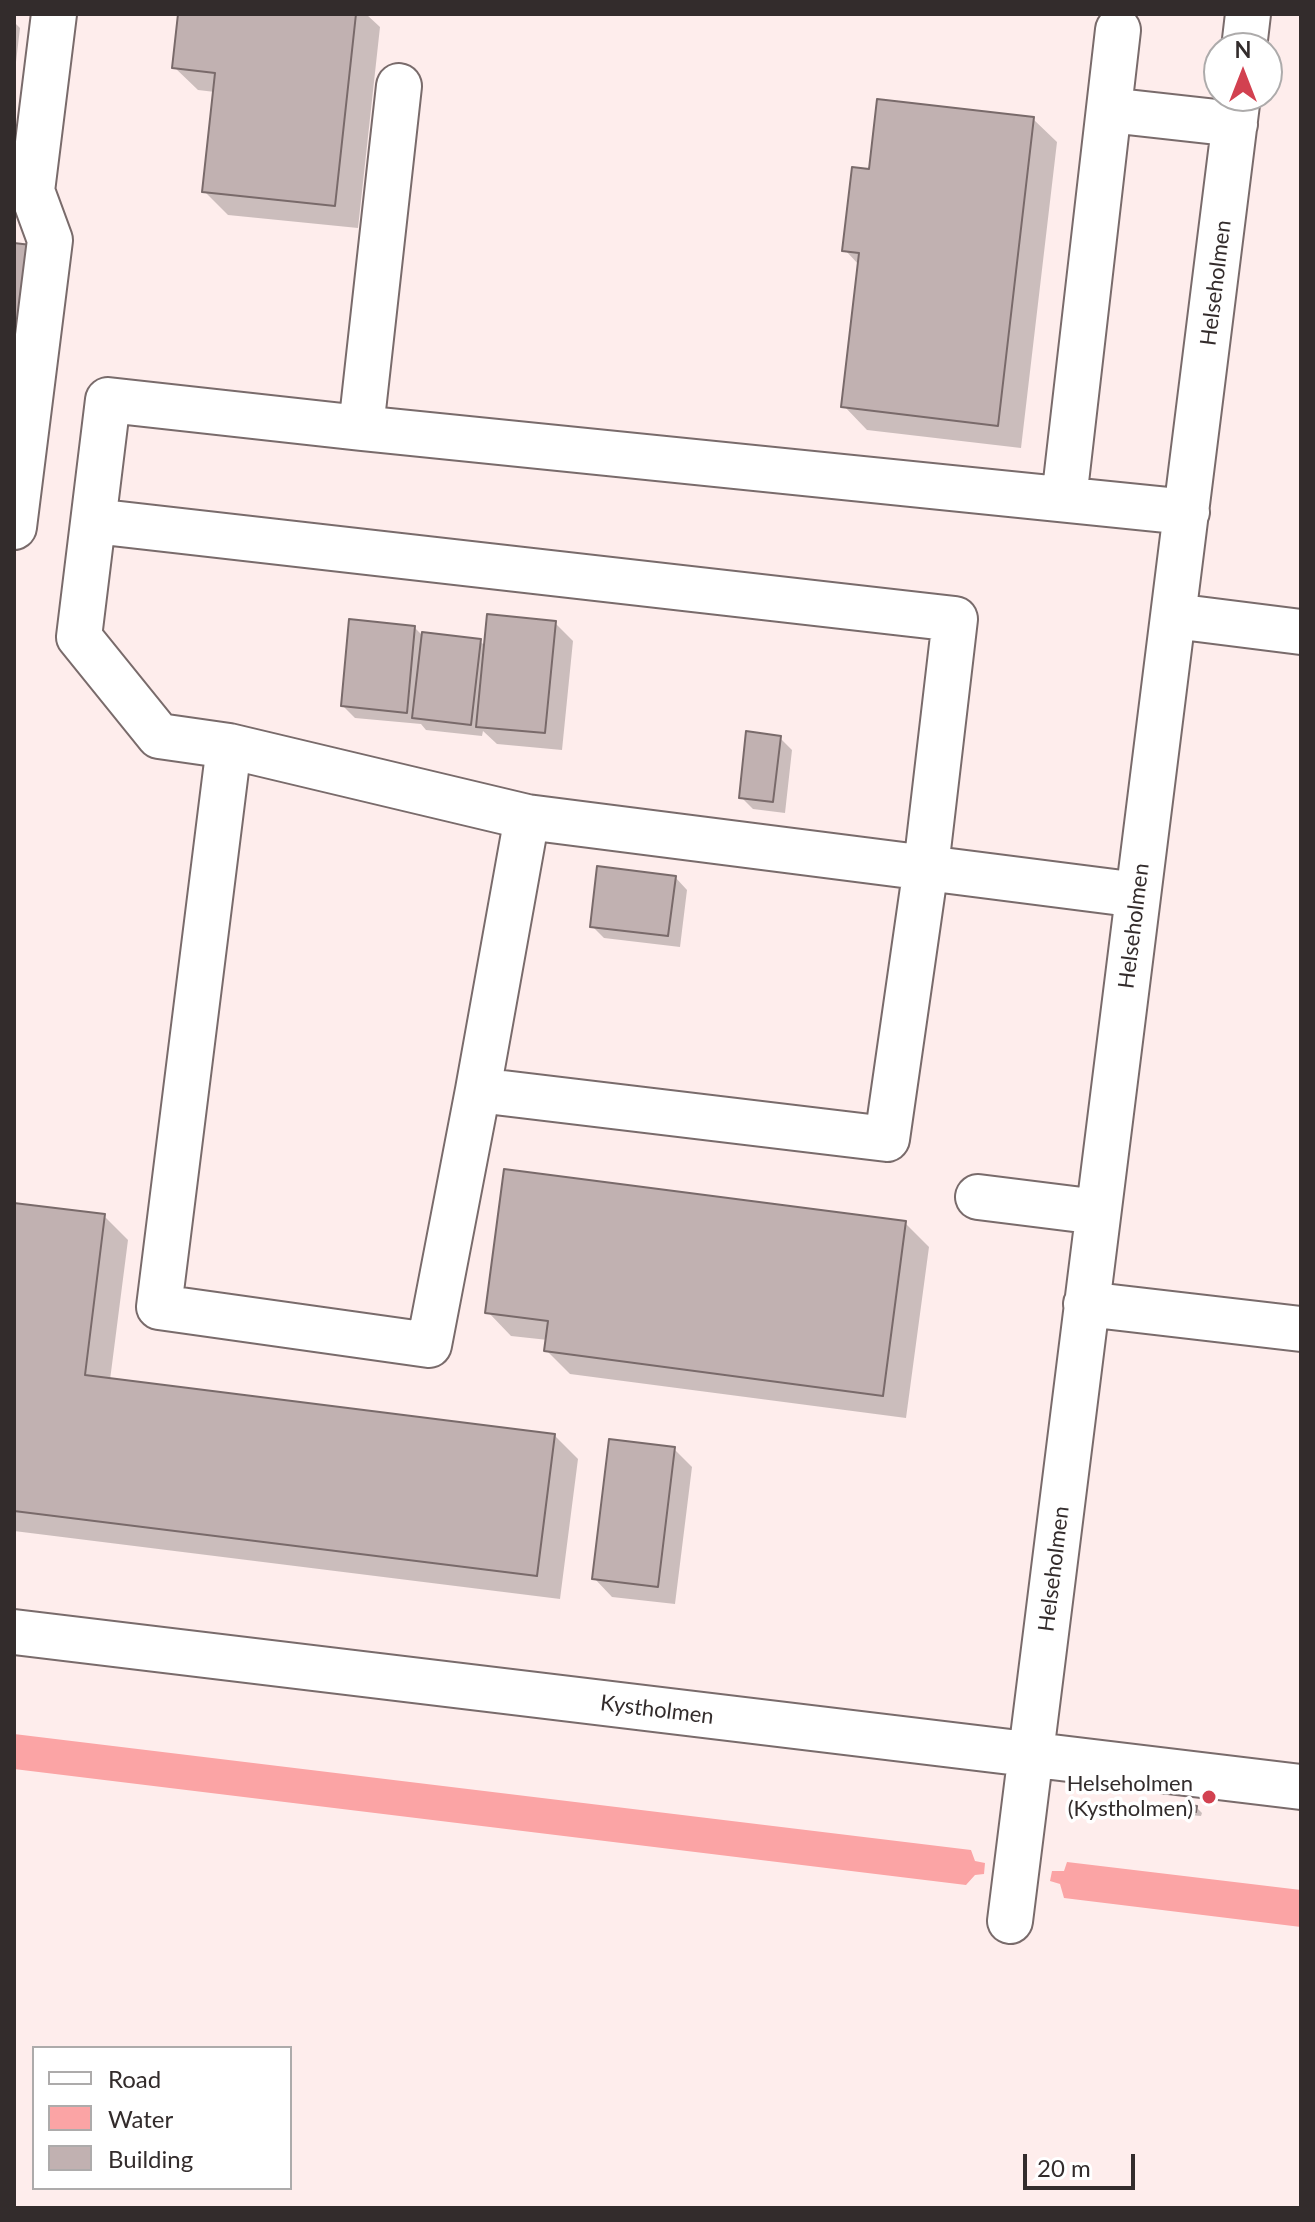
<!DOCTYPE html>
<html>
<head>
<meta charset="utf-8">
<style>
  body { margin:0 }
  #map { position:relative; width:1315px; height:2222px; overflow:hidden; background:#feedec; font-family:Lato,sans-serif }
  canvas { display:block }
  .frame { position:absolute; inset:0; border:16px solid #332c2c; pointer-events:none }
  .legend { position:absolute; left:32px; top:2046px; width:260px; height:144px; box-sizing:border-box; background:#fff; border:2px solid #adabab; margin:0; padding:10px 14px; list-style:none; font-size:24px; color:#332c2c }
  .legend li { display:flex; align-items:center; gap:16px; height:40px }
  .legend b { width:40px; border:2px solid #adabab }
  .north { position:absolute; left:1203px; top:32px; width:80px; height:80px; box-sizing:border-box; background:#fff; border:2px solid #adabab; border-radius:50%; rotate:0deg; font-size:22px; font-weight:700; line-height:32px; text-align:center; color:#332c2c }
  .north::after { content:''; display:block; margin:auto; width:28px; height:36px; background:#d24150; clip-path:polygon(50% 0,100% 100%,50% 72%,0 100%) }
  .scale { position:absolute; left:1023px; top:2154px; width:112px; height:36px; box-sizing:border-box; border:4px solid #332c2c; border-top:0; padding-left:10px; font-size:24px; line-height:28px; white-space:nowrap; color:#332c2c; -webkit-text-stroke:6px #fff; paint-order:stroke }
</style>
</head>
<body>
<div id="map">
<canvas width="1315" height="2222"></canvas>
<div class="frame"></div>
<ul class="legend">
<li><b style="height:10px;background:#fff"></b>Road</li>
<li><b style="height:22px;background:#fba4a5"></b>Water</li>
<li><b style="height:22px;background:#c1b1b1"></b>Building</li>
</ul>
<div class="north">N</div>
<div class="scale">20 m</div>
</div>
<script>
const ctx = document.querySelector('canvas').getContext('2d');
ctx.lineJoin = 'round';
function paint(path, color) { ctx.fillStyle = color; ctx.fill(path, 'evenodd'); }
function strokePath(path, color, width, dash) { ctx.strokeStyle = color; ctx.lineWidth = width; ctx.lineCap = dash ? 'butt' : 'round'; ctx.setLineDash(dash || []); ctx.stroke(path); }
function write(font, color, halo, rows, align = 'center') {
  ctx.font = font + ' Lato,sans-serif'; ctx.lineWidth = 7; ctx.setLineDash([]); ctx.textBaseline = 'middle'; ctx.strokeStyle = halo; ctx.fillStyle = color; for (const [text, x, y, turn = 0] of rows) {
    ctx.save(); ctx.translate(x, y); ctx.rotate((+turn || 0) * Math.PI / 180); ctx.textAlign = isNaN(turn) ? turn : align; if (halo) ctx.strokeText(text, 0, 0); ctx.fillText(text, 0, 0); ctx.restore();
  }
}
paint(new Path2D(`
  M14 1734 971 1850 975 1861 985 1863 984 1874 975 1875 966 1885 14 1769Z
  M1067 1862 1301 1890V1927L1064 1898 1060 1884 1050 1881 1052 1871H1064Z`), '#fba4a5');
paint(new Path2D(`
  M180 14H366L380 27 358 228 228 215 204 191 215 92 198 90 174 67Z
  M14 22 20 28 14 79Z
  M1033 119 1057 142 1021 448 867 430 844 406 860 266 845 250 871 171Z
  M555 623 573 641 562 750 497 744 483 731 482 736 426 730 421 724 355 718 343 706 414 627 424 637 480 641 486 647Z
  M780 738 792 750 785 813 753 809 741 797Z
  M675 877 687 890 680 947 604 938 592 926Z
  M14 1205 104 1216 128 1240 110 1380 554 1435 578 1459 560 1599 14 1531Z
  M905 1223 929 1247 906 1418 570 1374 546 1350 548 1340 511 1336 488 1312Z
  M674 1449 692 1467 675 1604 612 1597 594 1578Z
  M1196 1807 1202 1813 1201 1816 1189 1815 1184 1809Z`), '#0003');
const building = new Path2D(`
  M178 14H356L335 206 202 192 215 73 172 68Z
  M877 99 1034 117 998 426 841 407 859 253 842 251 852 167 869 169Z
  M14 243 31 245 14 476Z
  M487 614 556 621 545 733 476 727Z
  M349 619 415 626 407 713 341 706Z
  M422 632 481 639 471 725 412 718Z
  M746 731 781 736 773 802 739 798Z
  M597 866 676 876 668 936 590 927Z
  M504 1169 906 1221 883 1396 544 1351 548 1321 485 1313Z
  M14 1203 105 1214 85 1375 555 1434 537 1576 14 1511Z
  M609 1439 675 1447 658 1587 592 1579Z
  M1182 1804 1197 1806 1196 1812 1182 1810Z`);
paint(building, '#c1b1b1');
strokePath(building, '#796a6a', 2);
const minor = new Path2D(`
  M1244 48 1248 14
  M1109 110 1235 124
  M361 428 399 86
  M1064 499 1118 30
  M94 521 955 619 926 867 887 1139 478 1090
  M14 527 50 240 32 191 54 14
  M1174 616 1301 632
  M229 746 159 1307 429 1345 478 1090 527 817 229 746 159 736 79 637 108 400 361 428 1187 512
  M527 817 1138 895
  M978 1197 1098 1212
  M1086 1304 1301 1329
  M14 1632 1301 1787
  M1010 1921 1238 96`);
strokePath(minor, '#796b6b', 48);
strokePath(minor, '#fff', 44);
for (const [x, y, r, color] of [
  [1209,1797,8,"#d24150"]
]) { const dot = new Path2D(); dot.arc(x, y, r, 0, 2 * Math.PI); ctx.fillStyle = color; ctx.fill(dot); strokePath(dot, '#fff', 3); }
write('22px', '#332c2c', '#fff', [
  ["Helseholmen",1216,283,-83],
  ["Helseholmen",1134,926,-83],
  ["Helseholmen",1054,1569,-83],
  ["Kystholmen",657,1710,7]
]);
write('22px', '#332c2c', '#fff', [
  ["Helseholmen",1193,1784],
  ["(Kystholmen)",1193,1809]
], 'right');
</script>
</body>
</html>
